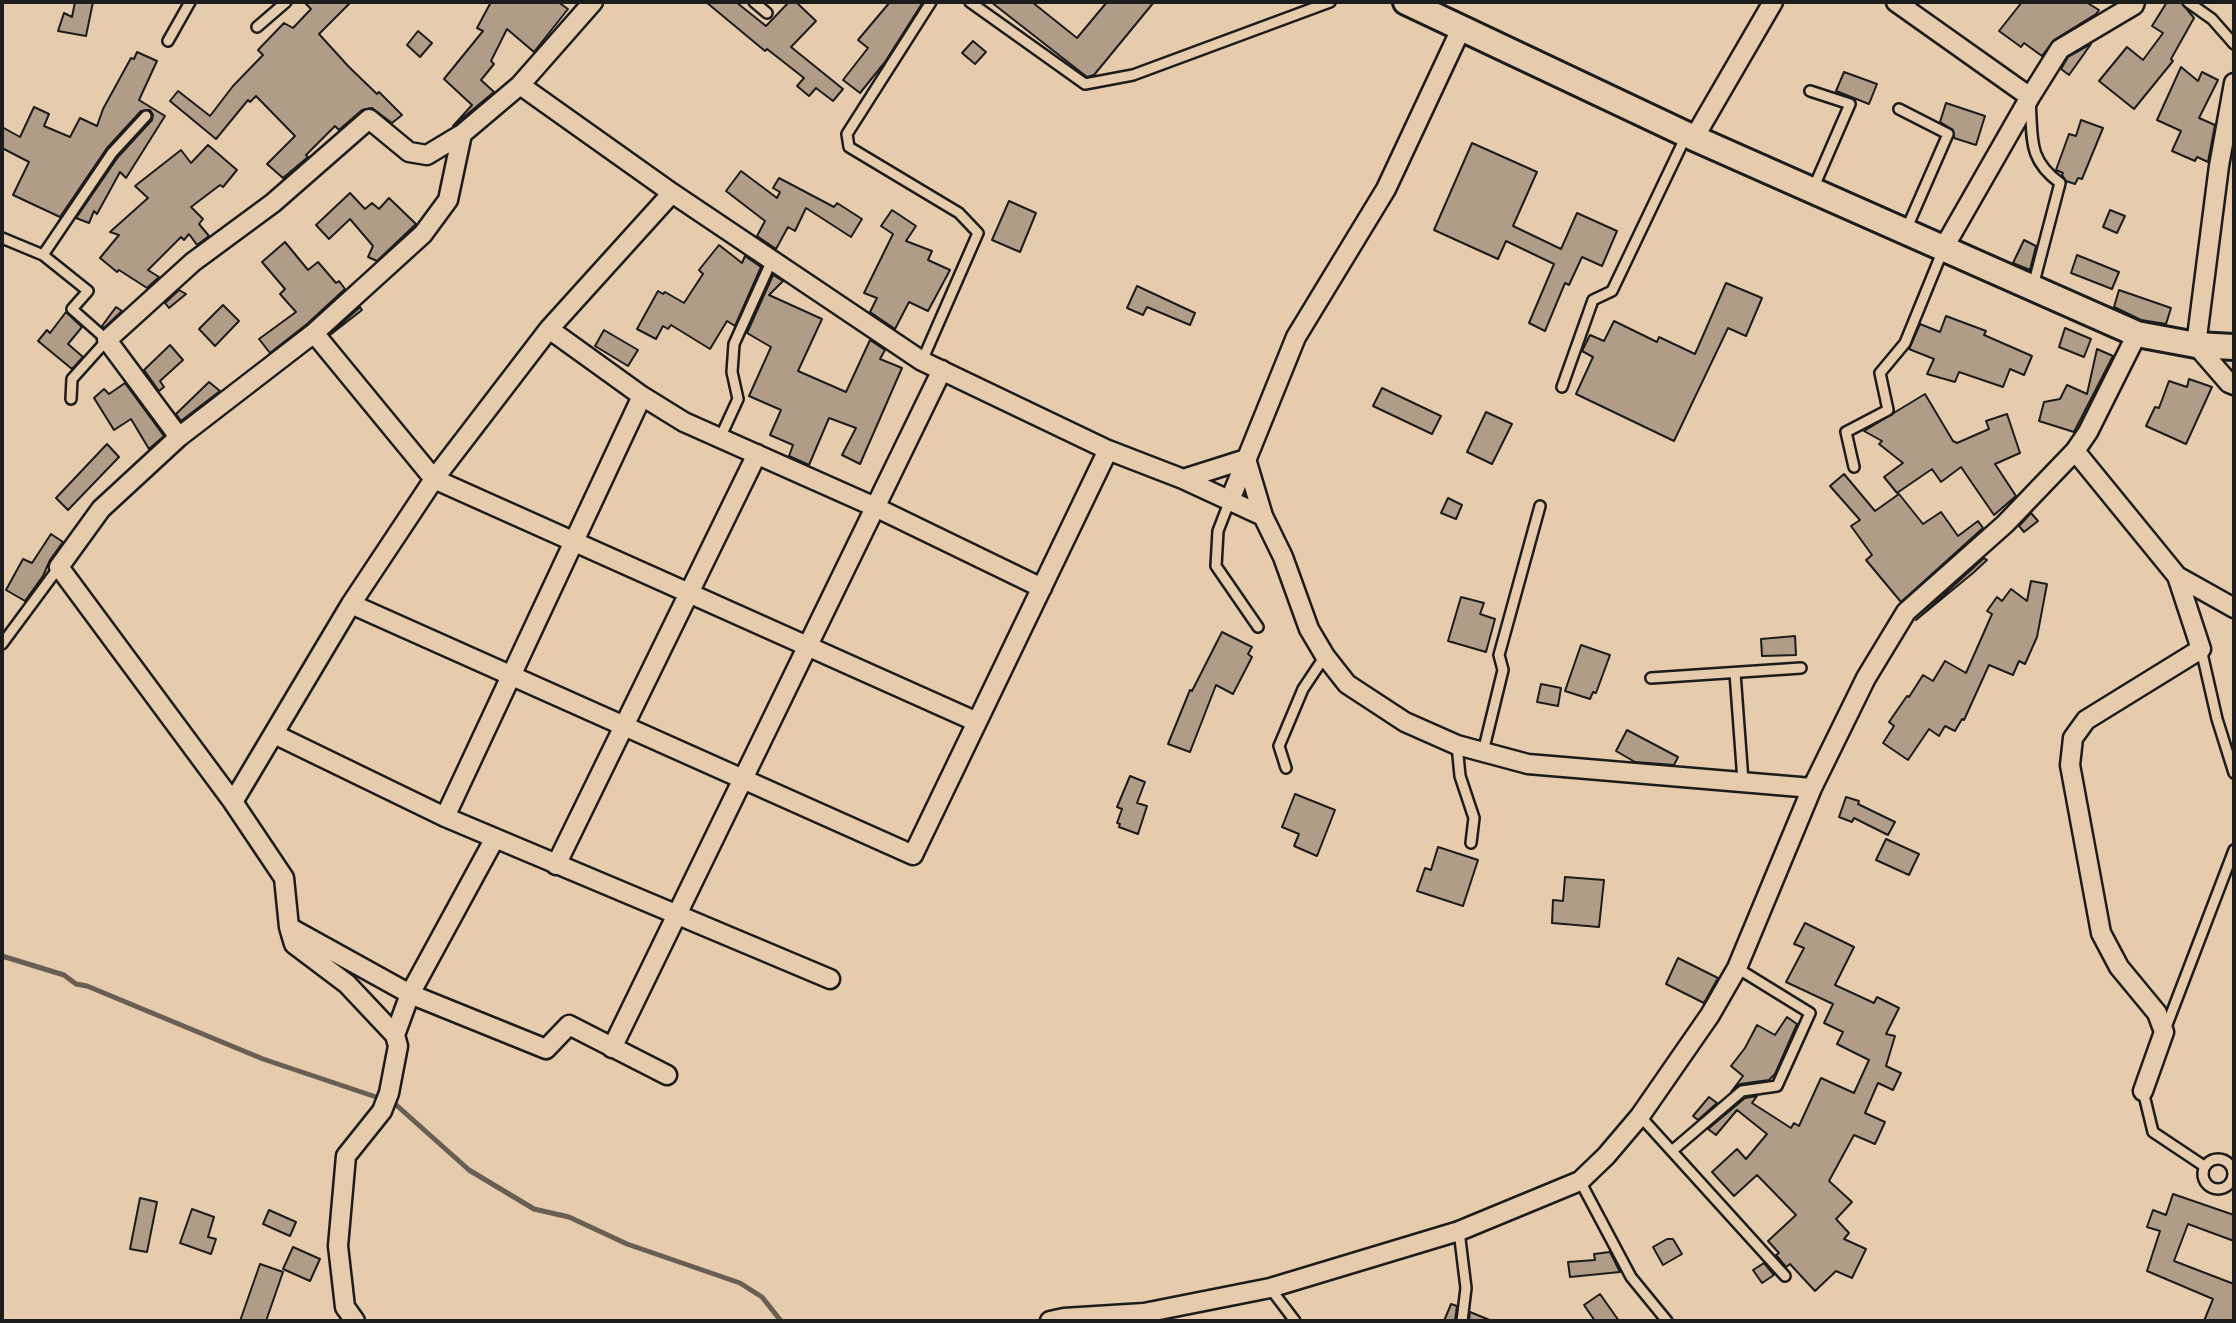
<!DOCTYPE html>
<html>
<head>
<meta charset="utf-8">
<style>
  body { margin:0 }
  #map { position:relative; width:2236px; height:1323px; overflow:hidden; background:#e6cbad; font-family:Caveat,sans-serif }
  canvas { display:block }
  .frame { position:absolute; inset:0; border:4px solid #1c1c1c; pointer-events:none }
</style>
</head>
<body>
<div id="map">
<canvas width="2236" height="1323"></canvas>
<div class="frame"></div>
</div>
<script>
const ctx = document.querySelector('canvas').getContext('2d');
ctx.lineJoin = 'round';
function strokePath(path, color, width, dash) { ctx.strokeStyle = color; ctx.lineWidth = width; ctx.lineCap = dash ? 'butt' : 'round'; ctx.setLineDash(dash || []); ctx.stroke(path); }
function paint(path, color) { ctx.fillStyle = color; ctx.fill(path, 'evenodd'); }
strokePath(new Path2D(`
  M2 956 64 975 76 984 87 986 263 1059 394 1103 469 1170 534 1209 569 1217 627 1244 740 1283 762 1297 781 1321`), '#685e53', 5);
const building = new Path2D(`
  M75 2H93L86 36 58 31 64 13 72 17Z
  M304 2H351L319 34 349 67 377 94 379 92 402 115 392 123 372 108 362 110 339 130 335 126 306 155 308 157 283 178 267 164 295 136 256 96 250 102 248 100 216 139 170 101 178 91 210 116 233 86 263 55 258 50 284 23 293 28 311 9Z
  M491 2H558L568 9 534 52 507 29 491 61 494 64 481 80 494 92 453 126 472 105 444 79 483 31 477 28Z
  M706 2H736L766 26 789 2H796L816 21 791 47 843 89 833 101 816 88 809 96 797 86 804 78 767 49 765 51Z
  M890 2H923L885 62 860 93 843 80 868 48 858 40Z
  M991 2H1032L1077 38 1107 2H1154L1094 75 1087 77Z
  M2022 2H2086L2099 10 2096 14 2054 40 2042 56 2024 43 2021 47 1999 31Z
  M2167 2H2181L2194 18 2171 59 2173 61 2134 109 2099 81 2127 47 2143 60 2163 33 2152 26Z
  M418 31 432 43 420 57 407 45Z
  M973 41 986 52 975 64 962 53Z
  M2091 44 2069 75 2061 69 2068 57Z
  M137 52 157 61 139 100 165 116 126 178 120 172 97 214 94 211 89 223 76 218 118 157 152 120 153 115 150 110 141 111 107 148 60 217 13 195 29 162 2 148V127L20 137 34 107 49 114 44 126 70 137 80 118 97 126 103 109 131 58 134 59Z
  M2181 67 2198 81 2202 72 2218 80 2199 118 2215 125 2208 162 2197 157 2195 161 2172 151 2181 131 2157 120Z
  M1844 72 1877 84 1869 104 1836 91Z
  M1946 103 1985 116 1976 145 1954 138 1953 130 1940 122Z
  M2081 120 2103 128 2082 179 2078 178 2075 184 2066 181 2062 175 2063 173 2056 170 2069 134 2076 136Z
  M1472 143 1537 172 1513 226 1561 249 1577 213 1617 231 1602 266 1582 257 1569 285 1565 283 1545 331 1529 323 1554 264 1506 241 1498 259 1434 230Z
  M208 145 237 170 223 187 220 185 191 207 203 219 199 224 209 236 197 245 189 234 184 240 181 237 148 270 159 277 147 288 119 270 117 272 100 258 119 235 110 232 148 198 135 186 181 150 191 163Z
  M741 171 777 198 780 192 773 188 779 178 834 207 837 203 862 219 851 237 806 208 795 231 788 227 776 249 757 236 765 221 726 191Z
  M350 193 365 209 372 203 379 209 389 198 416 224 377 261 368 257 373 246 350 219 329 239 316 225Z
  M1009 201 1036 213 1020 252 992 240Z
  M892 210 916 226 906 241 932 251 928 260 950 270 928 311 909 302 895 329 870 312 877 298 864 293 893 234 881 226Z
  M2110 210 2125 216 2117 233 2103 227Z
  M2024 240 2036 246 2030 270 2013 263Z
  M285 242 308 270 318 262 336 283 339 281 345 289 307 324 270 353 259 339 296 312 280 294 285 289 262 262Z
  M719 245 742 263 745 256 761 267 735 326 727 321 710 349 671 325 668 329 663 326 656 339 637 329 658 291 663 294 665 292 684 303 703 274 699 270Z
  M2077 255 2119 272 2112 289 2071 273Z
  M773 275 783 281 769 295 822 319 798 371 846 392 870 340 885 350 880 359 902 368 860 464 842 455 856 428 829 418 809 465 789 456 793 445 770 435 781 410 749 396 771 347 747 333Z
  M1726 283 1762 298 1746 336 1728 328 1674 441 1576 394 1593 357 1582 351 1590 335 1604 341 1614 321 1657 342 1659 337 1695 354Z
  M1137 286 1195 313 1190 325 1147 307 1143 315 1127 308Z
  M179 290 186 294 169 308 165 303Z
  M2119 290 2171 308 2166 324 2141 320 2114 307Z
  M223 305 239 321 215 346 199 329Z
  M116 307 122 311 104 328 102 326Z
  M360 307 362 310 330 335V334Z
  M66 312 82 327 68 344 83 357 72 369 38 341 47 330 50 333Z
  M1946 316 1986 331 1984 335 2032 356 2024 375 2010 369 2003 387 1959 372 1955 382 1927 374 1934 359 1909 349 1920 324 1940 332Z
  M2065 328 2091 339 2084 357 2059 347Z
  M604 330 638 350 628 366 595 346Z
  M170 345 183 360 160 381 164 387 159 391 144 370Z
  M2097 349 2113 356 2074 432 2039 421 2044 402 2060 399 2067 385 2087 394Z
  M2189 379 2212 387 2186 444 2146 426 2155 407 2159 408 2169 381 2187 387Z
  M209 382 220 391 181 421 176 414Z
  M125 383 164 436 149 449 131 419 114 430 94 398 104 389 109 394Z
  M1382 388 1441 416 1432 434 1373 406Z
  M1925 394 1953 441 1957 443 1989 429 1986 421 2007 414 2020 453 1995 464 2016 496 1994 515 1961 467 1941 482 1932 469 1897 493 1884 477 1903 463 1879 444 1882 441 1864 431Z
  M1486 412 1512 424 1492 464 1467 452Z
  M107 444 119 457 68 510 56 498Z
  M1844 474 1875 511 1899 494 1923 524 1941 512 1958 536 1978 521 1983 528 1901 602 1866 560 1872 555 1851 526 1860 520 1830 486Z
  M1448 498 1462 505 1456 519 1441 513Z
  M2031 513 2038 521 2024 532 2019 526Z
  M51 534 63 542 50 560 43 576 25 601 6 590 23 559 32 563Z
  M1984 558 1987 560 1973 573 1916 620Z
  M2031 581 2047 584 2037 637 2025 664 2019 661 2013 675 1989 665 1964 720 1962 719 1955 731 1945 726 1939 736 1929 729 1908 760 1883 743 1894 726 1889 722 1907 696 1909 697 1923 675 1933 681 1945 661 1966 673 1992 614 1987 611 1997 597 2002 601 2011 589 2027 601Z
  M1461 597 1484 603 1480 614 1495 619 1486 652 1448 641Z
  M1222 632 1252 647 1248 654 1252 657 1233 694 1216 685 1190 752 1168 744 1190 690 1192 691Z
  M1795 636 1796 655 1762 656 1761 639Z
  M1581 645 1610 655 1596 693 1593 692 1590 699 1565 691Z
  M1541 684 1561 688 1558 706 1537 702Z
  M1627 730 1678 757 1674 765 1635 762 1616 751Z
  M1130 776 1145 782 1137 803 1147 806 1138 834 1119 827 1120 824 1117 823 1122 809 1117 807Z
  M1295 794 1335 810 1317 856 1294 846 1299 834 1282 827Z
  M1846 797 1859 801 1858 804 1895 822 1888 835 1854 818 1852 822 1839 817Z
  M1886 839 1919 854 1909 875 1876 860Z
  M1438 847 1478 860 1463 906 1417 891 1425 868 1431 870Z
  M1565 877 1604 880 1599 927 1552 923 1553 900 1563 901Z
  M1805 923 1854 947 1835 985 1874 1003 1877 997 1899 1008 1886 1034 1895 1036 1886 1066 1901 1073 1893 1090 1878 1083 1865 1113 1885 1122 1875 1144 1854 1135 1829 1181 1852 1202 1836 1219 1849 1233 1844 1239 1866 1249 1852 1278 1836 1271 1815 1291 1790 1264 1786 1267 1776 1255 1779 1253 1768 1241 1796 1215 1757 1175 1734 1196 1712 1172 1737 1149 1746 1159 1767 1134 1737 1110 1716 1135 1708 1129 1745 1098 1757 1096 1752 1103 1791 1128 1794 1123 1799 1126 1821 1078 1854 1093 1869 1060 1837 1044 1843 1032 1824 1023 1833 1004 1786 982 1804 948 1794 944Z
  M1678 958 1718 978 1704 1003 1666 984Z
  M1787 1017 1797 1024 1775 1074 1769 1080 1740 1084 1731 1092 1743 1076 1731 1066 1745 1048 1757 1025 1775 1035Z
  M1709 1097 1717 1103 1698 1120 1693 1116Z
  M2173 1194 2234 1215V1241L2188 1224 2174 1261 2234 1284V1321H2204L2213 1299 2147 1271 2160 1231 2147 1227 2153 1210 2166 1215Z
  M140 1198 157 1202 147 1252 130 1249Z
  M192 1209 214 1217 208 1237 216 1239 211 1254 180 1243Z
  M269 1210 296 1222 290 1236 263 1224Z
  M1667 1239H1673L1682 1254 1663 1265 1653 1247Z
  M293 1247 320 1259 310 1281 283 1269Z
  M1610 1252 1620 1272 1570 1277 1568 1262 1595 1260 1594 1254Z
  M1764 1263 1774 1275 1762 1283 1753 1270Z
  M260 1264 283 1272 266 1321H240Z
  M1600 1294 1619 1321H1595L1584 1305Z
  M1451 1304 1457 1306 1455 1321H1444Z
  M1470 1312 1492 1321H1469Z`);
paint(building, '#b19d87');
strokePath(building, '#1c1c1c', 2);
const lane = new Path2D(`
  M754 2 767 13
  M970 2 1085 84 1133 75 1330 2
  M2188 2 2212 19 2234 44
  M257 27 286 2
  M168 41 190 2
  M1810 91 1850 104 1813 189
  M2030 101C2033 138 2027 159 2060 183L2033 286
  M1899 109 1948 134 1906 230
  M2 238 43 255 88 291 72 309 107 340 72 379 71 399
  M43 255 112 153 146 116
  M922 361 978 233 959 213 849 147 847 134 931 2
  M1562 387 1593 300 1612 291 1686 136
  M720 438 738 399 732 372 734 344 772 260
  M1854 467 1846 432 1888 410 1880 373 1905 343 1943 250
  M1230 500 1218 531 1216 566 1258 627
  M2 644 59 567
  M2201 649 2217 719 2234 773
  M1735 673 1743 781
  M1651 678 1801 668
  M1457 745 1460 776 1474 818 1471 843
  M1483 752 1503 670 1499 655 1540 506
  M1286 768 1279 746 1303 689 1325 656
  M2165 1030 2234 850
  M2143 1091 2153 1132 2204 1166
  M1640 1116 1785 1276
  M1673 1150 1742 1091 1777 1086 1810 1013 1737 968
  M2203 1174a15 15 0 1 1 30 0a15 15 0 1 1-30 0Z
  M1580 1181 1631 1277 1667 1321
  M1459 1231 1466 1288 1462 1321
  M1270 1288 1295 1321`);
const street = new Path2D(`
  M1896 2 2030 97
  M2234 83 2219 166 2196 345 2229 383 2234 385
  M520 85 672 193 922 361 1108 450 1183 479 1263 516 1283 557 1309 629 1325 656 1347 684 1405 722 1457 745 1528 764 1812 788
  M1694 138 1773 2
  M1943 249 2030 97 2060 49 2134 5 2135 2
  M549 329 642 396 684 422 875 507 1042 588
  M314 333 434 479 977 722
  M179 437 107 340 193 262 273 203 369 119 409 152 427 155 462 134
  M2075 451 2177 576 2201 649 2086 720 2073 738 2070 765 2101 933 2119 967 2157 1013 2164 1032 2143 1091
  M1183 479 1246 459 1263 516
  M1230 500 1296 337 1386 189 1461 29
  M2177 576 2234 608
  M351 604 913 855 1108 450
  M274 734 445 817 830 979
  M233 802 351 604 434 479 549 329 672 193
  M445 817 642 396
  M556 865 757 454
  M289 927 410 994 546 1049 569 1025 667 1075
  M395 1035 410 994 495 838
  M612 1048 942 370
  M355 1321 345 1307 338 1246 346 1156 382 1111 389 1093 398 1046 395 1035 347 984 294 944 289 927 284 878 233 802 59 567 101 509 179 437 314 333 423 234 448 200 462 134 520 85 593 2
  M1050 1321 1064 1318 1144 1313 1270 1288 1459 1231 1580 1181 1606 1156 1640 1116 1710 1015 1737 968 1812 788 1866 678 1906 612 2005 524 2075 451 2088 432 2137 334`);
const secondary = new Path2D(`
  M1406 2 1694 138 2137 334 2196 345 2234 347`);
strokePath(lane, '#1c1c1c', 14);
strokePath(street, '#1c1c1c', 23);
strokePath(secondary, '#1c1c1c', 30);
strokePath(lane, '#e6cbad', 9);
strokePath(street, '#e6cbad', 18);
strokePath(secondary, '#e6cbad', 24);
</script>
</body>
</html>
